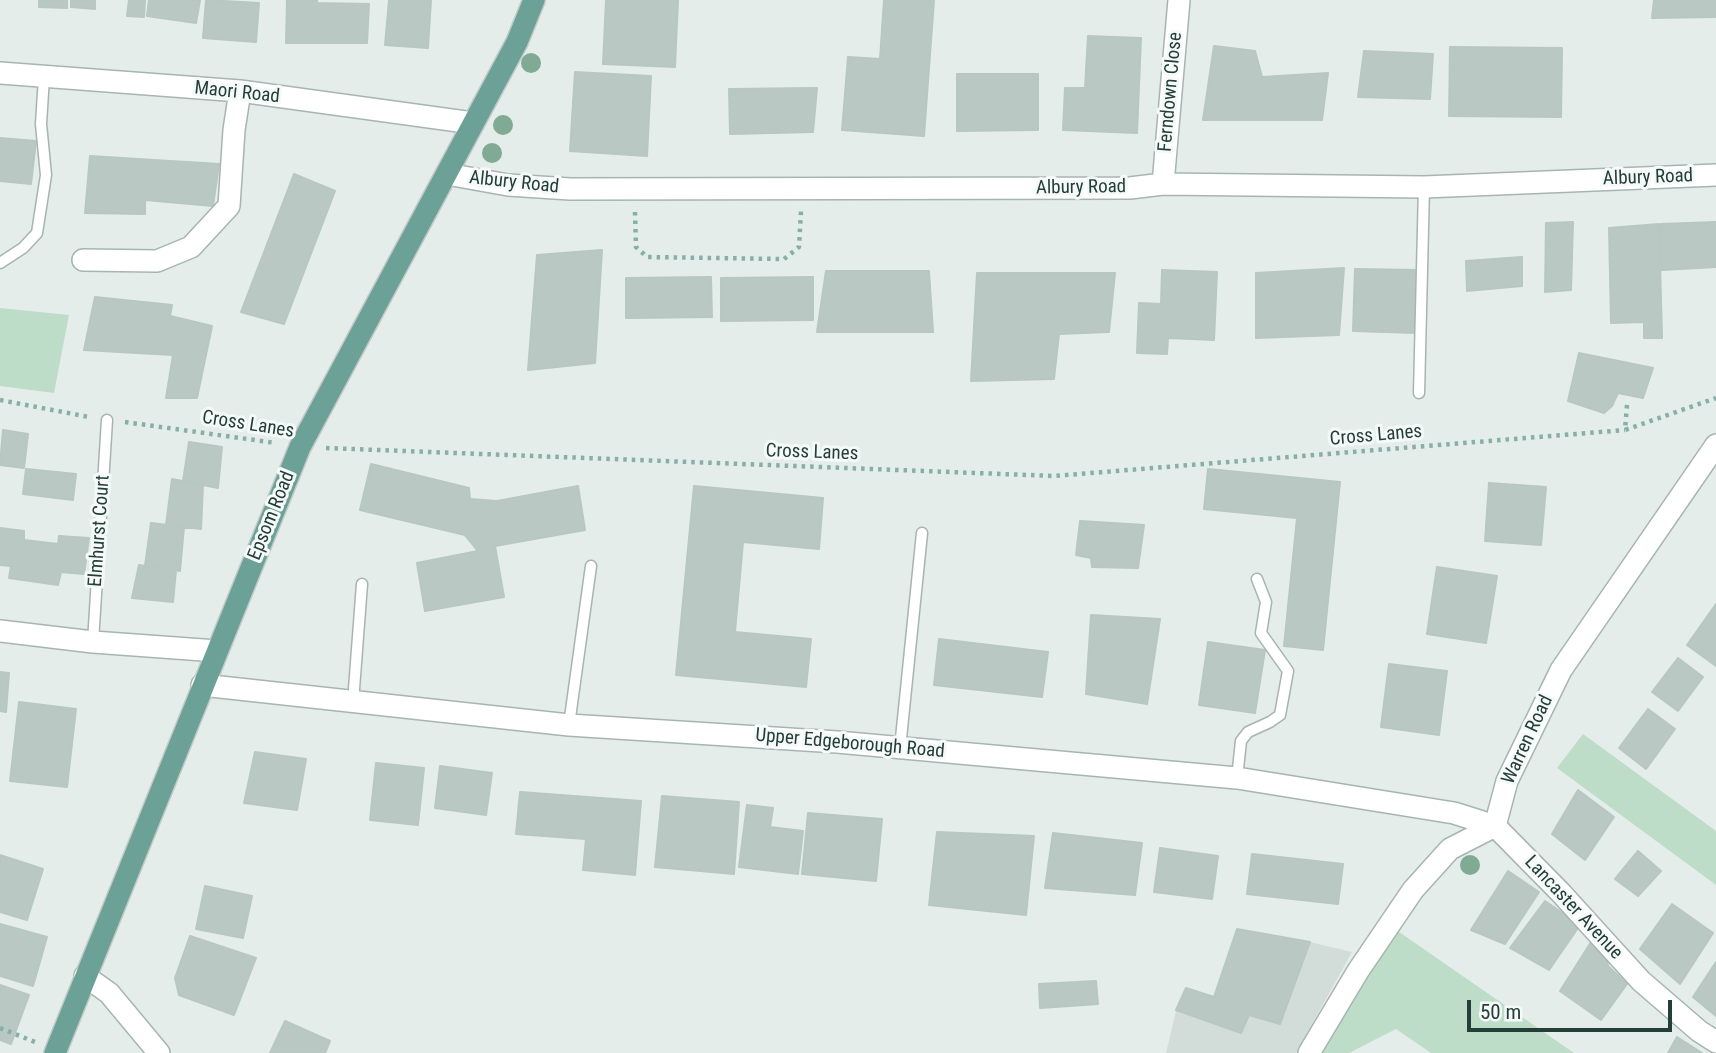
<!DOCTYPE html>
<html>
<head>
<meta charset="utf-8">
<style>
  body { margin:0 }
  #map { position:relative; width:1716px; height:1053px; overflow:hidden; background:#e4edea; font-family:"Roboto Condensed",sans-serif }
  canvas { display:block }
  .scale { position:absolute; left:1467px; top:1000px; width:205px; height:32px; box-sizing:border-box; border:4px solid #243e39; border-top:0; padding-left:9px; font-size:21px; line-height:24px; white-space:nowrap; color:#243e39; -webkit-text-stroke:5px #f5faf8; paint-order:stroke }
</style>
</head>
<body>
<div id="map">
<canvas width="1716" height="1053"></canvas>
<div class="scale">50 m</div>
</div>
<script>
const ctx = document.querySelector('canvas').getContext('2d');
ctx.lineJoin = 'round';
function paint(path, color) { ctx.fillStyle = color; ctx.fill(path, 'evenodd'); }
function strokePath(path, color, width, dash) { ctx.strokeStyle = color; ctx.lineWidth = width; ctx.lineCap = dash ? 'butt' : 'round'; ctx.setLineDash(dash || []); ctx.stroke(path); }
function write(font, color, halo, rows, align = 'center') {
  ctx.font = font + ' "Roboto Condensed",sans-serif'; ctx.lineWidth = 6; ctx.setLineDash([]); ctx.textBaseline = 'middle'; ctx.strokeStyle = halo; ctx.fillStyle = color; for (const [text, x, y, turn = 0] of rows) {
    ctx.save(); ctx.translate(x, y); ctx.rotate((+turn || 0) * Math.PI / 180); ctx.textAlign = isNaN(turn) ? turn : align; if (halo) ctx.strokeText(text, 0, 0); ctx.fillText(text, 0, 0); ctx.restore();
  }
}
paint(new Path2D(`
  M1310 942 1352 952 1296 1053H1166L1176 1011 1240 1033 1249 1015 1280 1024Z`), '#d2ddd9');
paint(new Path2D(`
  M0 308 69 315 54 393 0 386Z
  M1583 734 1716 831V885L1557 768Z
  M1389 925 1574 1053H1431L1396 1029 1349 1053H1309Z`), '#beddc9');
const building = new Path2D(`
  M39 0H67V8L39 7Z
  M71 0H95V9L71 7Z
  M129 0H145L144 17 127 16Z
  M149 0H200L196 23 147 16Z
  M206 0 259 3 256 42 203 38Z
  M287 0H317V3L369 4 367 43H286Z
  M389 0H431L428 48 385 45Z
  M606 0H678L675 67 603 64Z
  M884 0H934L924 136 842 130 848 57 880 59Z
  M1654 0H1716L1715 17 1652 18Z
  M1088 36 1141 38 1137 133 1063 130 1065 88H1085Z
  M1214 46 1255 51 1262 77 1328 73 1322 120H1203Z
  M1450 47 1562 48 1561 117 1449 116Z
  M1364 51 1433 54 1430 99 1358 97Z
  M575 72 651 76 647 156 570 151Z
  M957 74H1038V130L957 131Z
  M817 88 813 132 730 134 729 89Z
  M0 138 36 141 31 184 0 181Z
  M90 156 219 164 213 206 145 200V214L85 213Z
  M294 174 335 191 284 324 241 312Z
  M1573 222 1571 290 1545 292 1546 223Z
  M1716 222V267L1662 270 1661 224Z
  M1659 224 1662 338H1644V322L1611 323 1609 228Z
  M602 250 595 363 528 370 537 255Z
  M1522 257V286L1467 291 1466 261Z
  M1344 268 1339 335 1256 338V273Z
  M1355 269 1417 270 1416 333 1353 331Z
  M1162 270 1217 272 1214 340 1168 338 1167 354 1137 353 1139 303 1161 304Z
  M826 271H929L933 332H817Z
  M977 273H1115L1109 332 1059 334 1054 379 971 381Z
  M711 277 712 317 626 318V278Z
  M813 277V320L721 321V278Z
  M95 297 172 305 170 316 212 326 197 398H166L173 355 84 350Z
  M1579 353 1653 368 1643 398 1618 393 1612 406 1604 413 1568 401Z
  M3 430 28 434 24 468 0 465Z
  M189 442 222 447 218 488 183 481Z
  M371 464 469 488 470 499 497 501 578 486 585 530 495 546 504 597 425 611 417 563 478 551 465 535 360 510Z
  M26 469 76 474 73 500 23 494Z
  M1208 469 1340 482 1323 650 1284 646 1297 518 1204 509Z
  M172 479 203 485 201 529 166 525Z
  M1489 483 1546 487 1541 545 1485 541Z
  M694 486 823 498 819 549 743 542 735 632 811 639 806 687 676 675Z
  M1080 521 1144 525 1138 568 1092 567 1091 558 1076 555Z
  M151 523 184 527 180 571 145 566Z
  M0 528 24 531V540L58 544 59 536 89 538 84 574 61 572 58 585 9 578 11 566 0 565Z
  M139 565 176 570 173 602 132 598Z
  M1437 567 1497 576 1486 643 1427 634Z
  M1716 604V666L1687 645Z
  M1091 615 1160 619 1147 704 1086 694Z
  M939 639 1048 652 1042 697 934 685Z
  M1208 642 1265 650 1255 713 1199 705Z
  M1678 658 1703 677 1678 711 1652 692Z
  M1389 664 1447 671 1439 735 1381 727Z
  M0 672 9 673 6 712 0 711Z
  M19 702 76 709 67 787 10 781Z
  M1648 709 1675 729 1646 769 1619 748Z
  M255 752 306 759 297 810 244 803Z
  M376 763 424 768 418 825 370 820Z
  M440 766 492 773 486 815 435 808Z
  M1578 790 1614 817 1585 860 1552 834Z
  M520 792 641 801 635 875 583 870 586 839 516 834Z
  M662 796 739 802 734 874 655 867Z
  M747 805 773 808 770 827 803 831 798 874 739 867Z
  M808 813 882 819 876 881 802 874Z
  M937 832 1034 836 1026 915 929 905Z
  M1053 833 1142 843 1135 895 1045 888Z
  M1160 848 1218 856 1212 899 1154 892Z
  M1638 851 1661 871 1638 896 1615 879Z
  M1252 854 1343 864 1338 904 1247 894Z
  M0 855 43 869 27 920 0 912Z
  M1508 871 1539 892 1505 944 1471 930Z
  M205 886 252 896 243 938 196 929Z
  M1545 901 1580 925 1549 970 1510 948Z
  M1672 904 1713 933 1680 984 1640 949Z
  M0 924 47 937 33 986 0 976Z
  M1237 929 1310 942 1280 1024 1249 1015 1241 1033 1176 1010 1186 988 1214 997Z
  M190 936 256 958 234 1015 179 995 175 978Z
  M1593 939 1607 958 1608 966 1627 984 1601 1020 1560 991Z
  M1716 962V1016L1693 997Z
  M1096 981 1098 1004 1040 1008 1039 984Z
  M0 985 29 995 11 1044 0 1040Z
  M285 1021 330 1041 325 1053H270Z
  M1677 1037 1702 1053H1668Z`);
paint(building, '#bac8c3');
strokePath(building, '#b7c7c1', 2);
const service = new Path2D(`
  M0 263 23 248 37 233 46 175 41 124 44 77
  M1419 393 1424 187
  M93 642 107 420
  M353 702 362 584
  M569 725 591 566
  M900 748 922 533
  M1237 778 1241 741 1248 732 1270 722 1280 715 1288 671 1261 633 1266 602 1257 579`);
const minor = new Path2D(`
  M0 73 240 91 473 123
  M447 174 508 185 570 189 1130 188 1163 184 1424 187 1716 175
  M1163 184 1179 0
  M83 260 157 261 191 247 229 206 234 130 240 91
  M0 631 93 642 217 651
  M202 685 569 725 837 742 1237 778 1454 813 1495 826 1561 893 1641 981 1699 1031 1716 1042
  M85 976 109 993 159 1053
  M1309 1053 1358 971 1413 890 1450 849 1495 826 1507 781 1561 670 1716 445`);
const primary = new Path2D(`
  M55 1053 300 447 517 42 534 0`);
strokePath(service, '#a7b5b1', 13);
strokePath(minor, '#a7b5b1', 24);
strokePath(primary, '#c2c9c8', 24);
strokePath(new Path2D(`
  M635 212 636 247 647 257 784 259 799 247 801 211
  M0 400 89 417
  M1627 405 1625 430 1716 398
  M125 422 276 443
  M326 448 1054 476 1625 430
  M0 1028 35 1042`), '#86afa6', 4.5, [3.5, 5]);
strokePath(service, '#fff', 10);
strokePath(minor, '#fff', 21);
strokePath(primary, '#6ba197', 21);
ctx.fillStyle = '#81aa95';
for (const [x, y] of [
  [531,63],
  [503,125],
  [492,153],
  [1470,865]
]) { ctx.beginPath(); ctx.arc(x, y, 10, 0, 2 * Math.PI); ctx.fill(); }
write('19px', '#243e39', '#f5faf8', [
  ["Ferndown Close",1171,92,-85],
  ["Maori Road",237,93,6],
  ["Albury Road",1648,178,-2],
  ["Albury Road",514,183,6],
  ["Albury Road",1081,188,-1],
  ["Cross Lanes",248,425,9],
  ["Cross Lanes",1376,436,-5],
  ["Cross Lanes",812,453,2],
  ["Epsom Road",272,516,-68],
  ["Elmhurst Court",100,531,-86],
  ["Warren Road",1528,740,-65],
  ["Upper Edgeborough Road",850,744,5],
  ["Lancaster Avenue",1573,908,47]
]);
</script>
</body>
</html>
